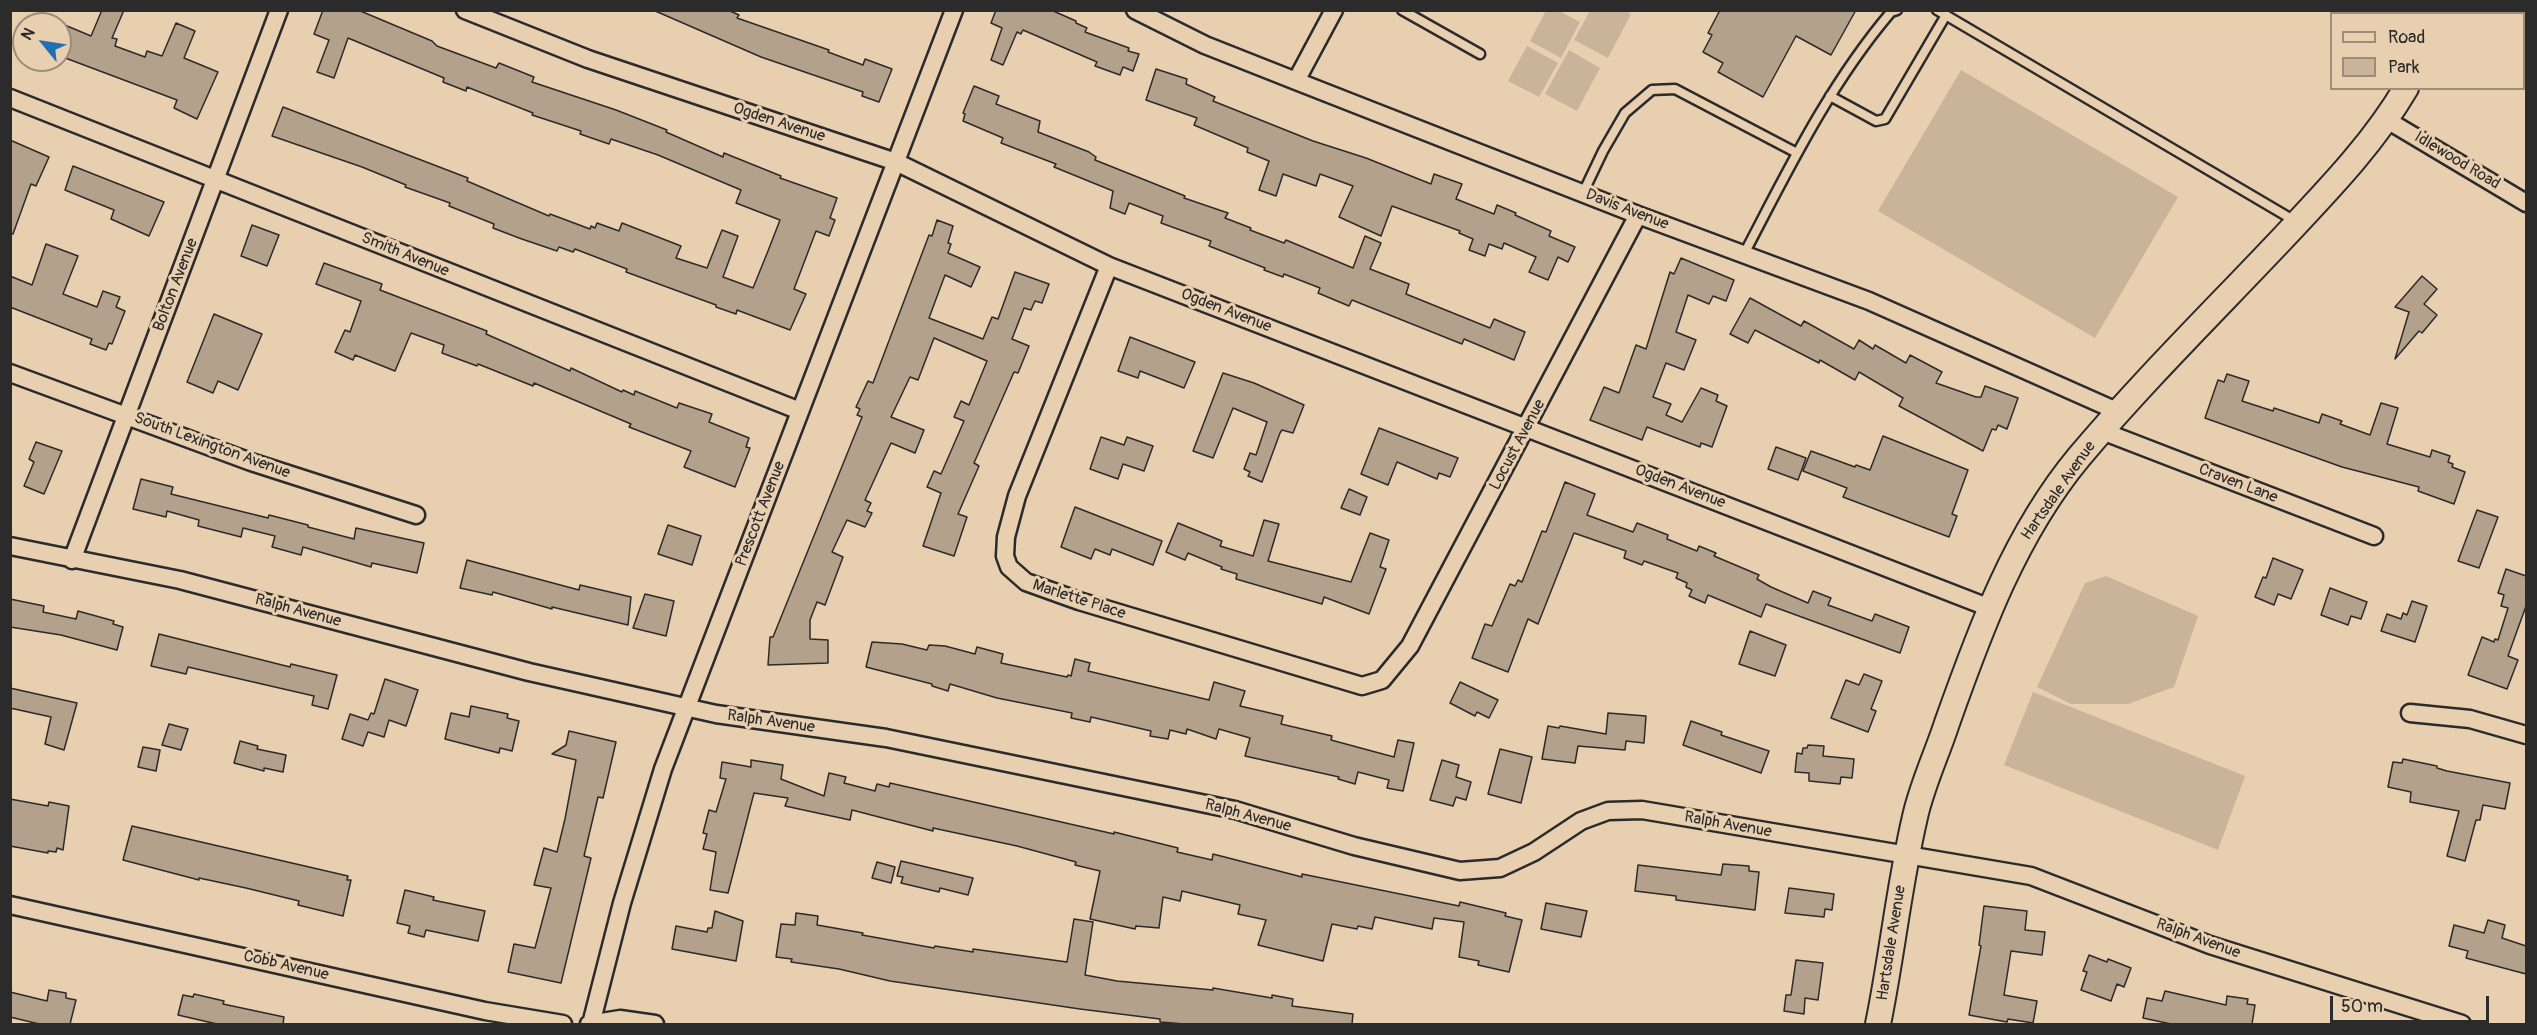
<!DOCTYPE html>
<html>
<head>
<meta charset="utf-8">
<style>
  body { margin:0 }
  #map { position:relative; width:2537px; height:1035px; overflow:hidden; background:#e8cfb0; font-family:Pangolin,sans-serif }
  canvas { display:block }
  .frame { position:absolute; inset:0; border:12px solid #2b2b2b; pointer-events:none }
  .legend { position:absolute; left:2330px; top:12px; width:195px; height:78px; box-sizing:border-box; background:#e8cfb0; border:2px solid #9c8d7b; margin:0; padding:8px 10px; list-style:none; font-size:18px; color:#2b2b2b }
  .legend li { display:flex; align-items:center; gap:12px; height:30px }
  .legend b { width:30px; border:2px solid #9c8d7b }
  .north { position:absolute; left:12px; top:12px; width:60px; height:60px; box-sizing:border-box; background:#e8cfb0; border:2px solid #9c8d7b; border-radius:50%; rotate:300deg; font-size:16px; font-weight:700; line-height:24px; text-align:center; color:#2b2b2b }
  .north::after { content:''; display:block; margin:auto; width:21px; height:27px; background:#1f6fb2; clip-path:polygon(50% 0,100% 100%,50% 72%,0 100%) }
  .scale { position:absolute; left:2330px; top:996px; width:159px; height:27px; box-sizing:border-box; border:3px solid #2b2b2b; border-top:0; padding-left:8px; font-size:18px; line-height:21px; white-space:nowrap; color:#2b2b2b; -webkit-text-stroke:4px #e8cfb0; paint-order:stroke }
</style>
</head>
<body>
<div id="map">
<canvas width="2537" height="1035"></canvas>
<div class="frame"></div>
<ul class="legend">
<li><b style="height:8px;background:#e8cfb0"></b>Road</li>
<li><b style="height:16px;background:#c9b49a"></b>Park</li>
</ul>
<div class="north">N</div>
<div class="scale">50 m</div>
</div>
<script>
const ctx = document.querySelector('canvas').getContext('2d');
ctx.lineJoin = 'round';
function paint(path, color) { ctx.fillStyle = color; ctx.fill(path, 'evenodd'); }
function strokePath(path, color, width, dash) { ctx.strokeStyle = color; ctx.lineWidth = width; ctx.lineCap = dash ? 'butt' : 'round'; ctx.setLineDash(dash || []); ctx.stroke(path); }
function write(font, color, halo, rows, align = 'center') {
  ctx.font = font + ' Pangolin,sans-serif'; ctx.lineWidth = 6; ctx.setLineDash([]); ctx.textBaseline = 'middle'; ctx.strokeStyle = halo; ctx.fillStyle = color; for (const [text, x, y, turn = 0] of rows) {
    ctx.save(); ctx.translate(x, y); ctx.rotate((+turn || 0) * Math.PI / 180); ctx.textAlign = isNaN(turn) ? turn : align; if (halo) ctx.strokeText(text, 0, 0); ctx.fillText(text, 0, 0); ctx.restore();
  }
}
paint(new Path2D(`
  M1546 11H1559L1580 22 1561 58 1530 41Z
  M1590 11H1625L1631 14 1608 58 1574 40Z
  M1527 46 1558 63 1539 97 1508 81Z
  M1569 50 1600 68 1577 111 1545 94Z
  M1961 70 2178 197 2095 338 1878 211Z
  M2106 576 2198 616 2174 687 2128 704H2071L2037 687 2085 583Z
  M2033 692 2245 776 2218 850 2004 765Z`), '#c9b49a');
const building = new Path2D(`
  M102 10H124L112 38 117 39 115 46 145 57 147 51 162 56 176 23 195 31 184 58 218 72 197 119 174 108 177 100 60 56V23L91 36Z
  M323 10H358L432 41 437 46 496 68 499 63 534 77 532 82 616 110 667 130 666 132 723 157 724 153 781 176 780 178 837 198 830 218 835 220 829 236 816 231 794 289 806 294 790 330 737 310 736 314 716 307V305L626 272 627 269 575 249 573 252 559 247 557 251 519 238 493 228 494 224 449 206 450 203 405 187 406 185 362 167 272 136 283 107 468 178 467 181 549 216 550 214 590 229 591 226 595 228 597 223 619 231 622 223 681 246 676 258 707 268 722 230 738 236 723 277 753 288 768 251 780 220 736 203 741 190 658 155 611 139 609 144 580 134 581 131 532 115 533 113 467 87 466 91 443 82 444 78 348 38 334 78 317 72 329 40 314 34Z
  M653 10H728L739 15 737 18 829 50 828 52 863 65 865 59 892 69 879 102 862 96 863 92 761 57Z
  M996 10H1051L1076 21V23L1087 28 1085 32 1129 48 1128 51 1139 54 1133 71 1123 67 1120 75 1095 66 1097 62 1023 30 1021 34 1017 32 1003 65 991 60 1002 28 991 23Z
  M1720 10H1856L1831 55 1796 36 1763 97 1718 72 1723 63 1703 52 1712 35 1708 33Z
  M1156 69 1187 79 1186 84 1215 97 1213 101 1313 141 1366 158 1431 184 1434 174 1462 184 1456 199 1494 214 1497 205 1516 213 1515 215 1551 231 1549 236 1575 247 1568 262 1558 257 1548 280 1529 272 1536 257 1504 243 1502 249 1489 244 1485 256 1469 250 1473 239 1459 233 1460 231 1392 206 1381 236 1339 217 1353 186 1320 174 1316 186 1283 174 1276 196 1259 190 1269 161 1247 152 1248 148 1194 125 1197 118 1146 100Z
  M974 86 999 96 996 104 1040 121 1038 132 1089 152 1096 157 1095 160 1185 196 1184 198 1228 213 1225 218 1251 228 1250 230 1284 243 1286 240 1353 268 1365 236 1381 243 1370 269 1409 284 1406 294 1490 328 1494 319 1525 332 1514 360 1464 339 1462 344 1352 300 1349 306 1318 293 1320 288 1284 274 1283 277 1264 270 1265 268 1209 246 1211 241 1161 223 1163 216 1129 203 1125 214 1110 208 1113 191 1054 167 1056 164 1001 143 1003 138 963 121 965 114 963 113Z
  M10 140 49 157 36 186 31 184 13 234 10 233Z
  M73 166 164 202 149 236 111 219 114 210 65 190Z
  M937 220 953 226 948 243 951 244 948 253 980 267 971 287 945 275 929 318 983 339 992 317 998 319 1015 272 1049 284 1042 303 1035 301 1031 310 1024 308 1012 339 1029 346 1018 373 1014 372 974 463 979 466 958 514 967 517 954 556 923 546 941 493 927 487 934 471 941 474 964 421 954 417 961 401 969 405 987 361 934 338 918 380 910 377 891 417 924 430 915 453 891 443 865 500 871 503 867 511 872 513 865 527 847 520 832 552 843 557 825 605 817 602 810 620V639L828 640V663L768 665 770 637H773L862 417 857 415 860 409 856 407 868 381 873 383 929 235 932 236Z
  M252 225 279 235 267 266 241 256Z
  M46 244 78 256 63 294 97 307 103 291 120 297 116 307 125 311 112 344 109 343 106 350 90 344 92 339 10 307V276L32 285Z
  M1681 258 1734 280 1726 301 1713 296 1709 304 1688 295 1676 332 1696 340 1684 370 1666 363 1653 397 1671 404 1666 415 1682 422 1701 388 1718 395 1716 401 1727 406 1712 447 1701 443 1700 447 1647 427 1642 440 1590 420 1604 387 1619 393 1636 345 1646 349 1670 272 1674 274Z
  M324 263 382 284 380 290 487 331 486 334 570 371 571 368 622 392 623 390 634 395 635 391 677 408 679 403 712 414 709 422 749 438 746 447 750 448 735 487 684 467 691 451 629 427 631 424 534 383 533 386 478 364 477 366 442 353 444 345 411 333 395 371 355 355 353 360 335 352 345 330 350 332 361 301 316 284Z
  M2422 276 2437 289 2424 304 2437 315 2422 333 2419 331 2395 359 2409 312 2395 307Z
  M1750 298 1801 326 1804 321 1854 349 1859 340 1873 349 1875 345 1906 363 1910 355 1942 372 1936 383 1976 397H1981L1985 386 2018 398 2007 429 1998 425 1996 430 1992 429 1983 451 1899 406 1903 398 1859 372 1855 380 1820 360 1819 363 1755 330 1748 343 1730 334Z
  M214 314 262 334 238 390 218 381 213 393 187 382Z
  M1130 337 1195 362 1184 388 1140 371 1138 378 1118 371Z
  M1223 373 1254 383 1304 405 1293 433 1282 430 1280 433 1262 482 1248 476 1250 472 1244 469 1250 453 1256 455 1267 422 1233 408 1213 458 1193 451Z
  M2227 374 2249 381 2242 401 2273 411 2274 408 2319 423 2322 414 2342 421 2340 424 2370 435 2381 403 2398 408 2387 444 2430 457 2432 450 2450 456 2448 462 2453 464 2452 467 2465 472 2454 504 2418 491 2419 487 2342 467 2205 418 2218 380 2224 382Z
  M1379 428 1458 458 1450 477 1439 473 1437 479 1397 462 1388 485 1361 474Z
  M1883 436 1968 470 1952 514 1957 516 1949 537 1843 497 1847 488 1803 471 1811 451 1855 467 1856 465 1870 470Z
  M1101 437 1124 445 1127 437 1153 446 1144 471 1123 464 1118 479 1090 469Z
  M36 442 62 451 44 494 24 486 34 462 29 459Z
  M1776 447 1806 458 1798 480 1768 469Z
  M141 479 173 487 171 494 268 518 269 515 308 525V527L354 539 356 528 424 543 417 573 372 563 371 567 303 547 301 555 272 547 275 536 243 528 241 537 198 526 199 520 167 511 166 517 133 509Z
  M1565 482 1595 494 1587 515 1633 532 1637 523 1668 535 1667 539 1697 551 1699 546 1716 553 1714 556 1759 575 1757 579 1771 587 1808 603 1813 591 1831 598 1828 605 1872 621 1875 614 1909 627 1900 653 1766 604 1761 617 1708 595 1705 603 1689 596 1692 590 1686 587 1687 583 1676 578 1678 573 1644 561 1642 565 1624 558 1626 551 1574 533 1538 624 1528 619 1508 672 1472 658 1485 624 1492 626 1510 584 1515 586 1518 580 1522 582 1542 531 1546 532Z
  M1349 489 1367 497 1360 515 1341 508Z
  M1075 507 1162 541 1153 565 1112 549 1110 555 1095 549 1091 559 1061 547Z
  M2477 510 2498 517 2479 568 2458 561Z
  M1264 520 1279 524 1268 561 1351 582 1370 533 1389 540 1380 567 1386 569 1369 614 1324 597 1322 604 1236 579 1237 574 1221 569 1222 567 1188 553 1185 560 1166 552 1178 523 1222 541 1220 546 1253 556Z
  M668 525 701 536 692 565 658 554Z
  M2273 558 2303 570 2291 599 2278 594 2274 605 2255 597 2263 577 2266 578Z
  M467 560 579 590 580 585 631 597 628 625 552 607V609L493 592 492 595 460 588Z
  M2506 569 2526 576V606L2508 656 2518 660 2507 689 2468 675 2482 637 2494 642 2495 639 2498 640 2508 608 2501 606 2504 595 2498 593Z
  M2330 588 2367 602 2361 619 2351 616 2348 625 2321 615Z
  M645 594 674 601 666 636 633 628Z
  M10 599 44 606 43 612 76 619 78 611 114 621 113 624 123 627 117 650 61 635 10 627Z
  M2412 601 2427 606 2415 642 2381 631 2387 614 2401 619 2403 613 2407 615Z
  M1750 631 1786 645 1775 676 1739 664Z
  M159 634 290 667 291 664 337 675 328 709 312 705 314 696 188 667 186 674 151 666Z
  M872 642 902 644 927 650 929 645 945 646 975 654 977 647 1003 654 1001 663 1067 677 1068 675 1071 676 1075 659 1090 663 1088 671 1209 700 1214 682 1245 691 1240 706 1283 716 1281 724 1332 736 1331 740 1394 757 1398 740 1414 743 1403 791 1387 788 1389 780 1358 772 1355 784 1338 779 1339 777 1245 756 1250 738 1219 729 1216 739 1187 729 1186 734 1170 730 1168 739 1150 736 1151 731 1091 717 1090 722 1071 718 1072 713 997 698 950 684 948 691 932 686V684L866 667Z
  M1864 674 1882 681 1871 709 1876 711 1868 732 1831 718 1846 680 1859 685Z
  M385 679 418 690 406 726 389 720 384 737 368 732 363 746 342 739 350 714 368 720 371 713 374 714Z
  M1460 682 1498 700 1489 718 1477 712 1475 716 1450 703Z
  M10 688 77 703 64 750 45 744 51 717 10 708Z
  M471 706 508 714 507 718 519 721 512 751 500 748 499 753 445 739 451 713 469 717Z
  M1608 713 1646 716 1644 743 1626 741 1625 750 1578 746 1575 763 1542 759 1548 726 1559 728 1560 726 1606 734Z
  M1691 721 1722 732 1721 735 1769 751 1761 773 1683 745Z
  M169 724 188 729 181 750 162 745Z
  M569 731 616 742 603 798 598 797 584 856 591 858 561 983 508 972 514 944 535 948 551 888 534 885 544 848 557 852 565 819 576 760 552 754 566 745Z
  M240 741 258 746 257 749 286 755 283 772 264 768V771L234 763Z
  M1808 745 1824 746 1823 756 1854 759 1852 778 1841 777 1840 784 1809 781V773L1795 772 1797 753 1802 754 1803 748H1807Z
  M143 747 160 750 156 771 138 767Z
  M1500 749 1532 757 1521 803 1488 794Z
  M2403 759 2437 766V768L2447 771 2510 783 2505 809 2483 805 2480 820H2476L2465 861 2447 856 2459 811 2410 802 2411 792 2388 787 2393 762 2402 763Z
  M751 760 783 765 781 779 824 796 829 773 846 777 844 783 875 791 877 784 889 787 890 783 1114 834V832L1178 848 1177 852 1212 860 1213 854 1302 877V874L1459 906 1460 902 1506 913 1505 916 1522 920 1509 972 1478 965 1479 961 1459 957 1464 922 1434 918 1432 929 1375 917 1372 929 1358 926 1357 929 1332 924 1323 961 1258 945 1266 920 1238 914 1240 905 1182 891 1180 901 1163 897 1159 928 1136 926 1135 929 1090 919 1100 871 1075 865 1076 862 1017 846 933 828V831L852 810 850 820 785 806 788 798 754 793 728 893 710 890 716 852 703 849 707 834 703 833 709 810 716 812 726 779 720 778 722 762 751 767Z
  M1442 760 1459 765 1456 777 1471 782 1466 800 1456 797 1453 806 1430 800Z
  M10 799 48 806 49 802 69 806 63 850 57 848 56 852 48 851V853L10 846Z
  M132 826 348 876 347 880H351L343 916 298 905 299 901 246 888 199 878V880L123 860Z
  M901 861 973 878 968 895 940 888 939 892 901 883 903 877 897 876Z
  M877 862 895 867 891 883 872 878Z
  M1723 864 1749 866V871L1759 872 1755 910 1676 900V896L1635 891 1638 865 1721 875Z
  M1789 888 1834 894 1832 910 1825 909 1824 917 1785 913Z
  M405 890 434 897 433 900 485 911 478 941 426 930 424 937 408 933 410 926 397 923Z
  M1546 903 1587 911 1581 937 1541 929Z
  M1984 906 2027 911 2025 930 2045 932 2042 955 2011 951 2004 995 2037 1001 2033 1023 2008 1019 2007 1022 1969 1015 1981 946 1979 945Z
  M715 911 743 921 736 961 672 949 676 926 707 932 708 928H712Z
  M796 913 818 916 817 925 863 933 862 935 934 948 935 946 973 952V949L1067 962 1074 919 1093 922 1085 975 1117 981 1213 990V988L1272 998V995L1293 999 1292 1006 1353 1014 1352 1024H1184L1160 1022V1019L1080 1009 890 981 839 969 791 962 792 959 776 957 781 924 795 925Z
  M2488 920 2505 925 2502 938 2526 946V974L2466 958 2468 951 2449 946 2454 925 2484 933Z
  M2089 955 2107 962 2108 959 2131 968 2124 987 2117 984 2111 1001 2081 990 2087 972 2083 971Z
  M1796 960 1823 963 1818 1000 1805 998 1804 1014 1784 1011 1786 995H1791Z
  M49 990 66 993V998L76 1000 70 1024H39L10 1017V992L47 1001Z
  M2165 991 2226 1005 2227 996 2248 999 2247 1004 2255 1005 2252 1024H2171L2143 1018 2147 998 2162 1001Z
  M194 994 224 1001 223 1004 284 1017 283 1024H217L178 1015 183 995 193 997Z`);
paint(building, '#b3a18b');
strokePath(building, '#2b2b2b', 1.5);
const lane = new Path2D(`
  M1402 10 1480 54
  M1937 10 2295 221
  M1830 96 1876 121 1885 119 1946 15
  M1583 193 1603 151 1625 113 1652 90 1675 89 1797 153
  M1744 254C1788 170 1829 85 1891 12L1897 10`);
const street = new Path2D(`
  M465 10 588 59 896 162 1109 266 1990 608
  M1135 10 1205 45 1296 81 1638 215 1869 301 2119 412
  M1296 81 1334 10
  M10 98 800 411
  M2387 120 2526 203
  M1109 266 1017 496 1006 537 1005 556 1009 567 1026 582 1079 601 1362 686 1382 680 1410 646 1638 215
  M10 373 251 462 416 515
  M2102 431 2374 536
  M10 546 180 580 529 672 716 714 886 738 1235 810 1354 846 1460 871 1500 868 1534 852 1581 821 1608 811 1642 810 2031 876 2210 945 2462 1024
  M72 560 279 10
  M2410 713 2470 719 2526 735
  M10 905 485 1011 563 1024
  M589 1024 620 1019 655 1024
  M591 1024 622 903 663 769 954 10`);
const secondary = new Path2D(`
  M2450 14 2452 10
  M1878 1024C1892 956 1899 885 1915 817 1922 785 1937 754 1947 723 1980 630 2015 534 2079 457 2143 381 2215 310 2283 238 2327 191 2373 144 2406 88`);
strokePath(lane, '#2b2b2b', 13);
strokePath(street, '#2b2b2b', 21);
strokePath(secondary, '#2b2b2b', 28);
strokePath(lane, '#e8cfb0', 8);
strokePath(street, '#e8cfb0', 16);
strokePath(secondary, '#e8cfb0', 24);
write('16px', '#2b2b2b', '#e8cfb0', [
  ["Ogden Avenue",779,123,18],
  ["Idlewood Road",2457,161,31],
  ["Davis Avenue",1627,210,21],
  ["Smith Avenue",405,255,22],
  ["Bolton Avenue",176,285,-69],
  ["Ogden Avenue",1226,311,21],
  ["Locust Avenue",1518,445,-62],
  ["South Lexington Avenue",212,446,20],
  ["Craven Lane",2238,484,21],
  ["Ogden Avenue",1680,487,21],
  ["Hartsdale Avenue",2059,491,-55],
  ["Prescott Avenue",761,514,-69],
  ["Marlette Place",1079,600,18],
  ["Ralph Avenue",298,611,15],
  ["Ralph Avenue",771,722,8],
  ["Ralph Avenue",1248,816,15],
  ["Ralph Avenue",1728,825,10],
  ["Ralph Avenue",2198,939,20],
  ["Hartsdale Avenue",1892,943,-81],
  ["Cobb Avenue",286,966,13]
]);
</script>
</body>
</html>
